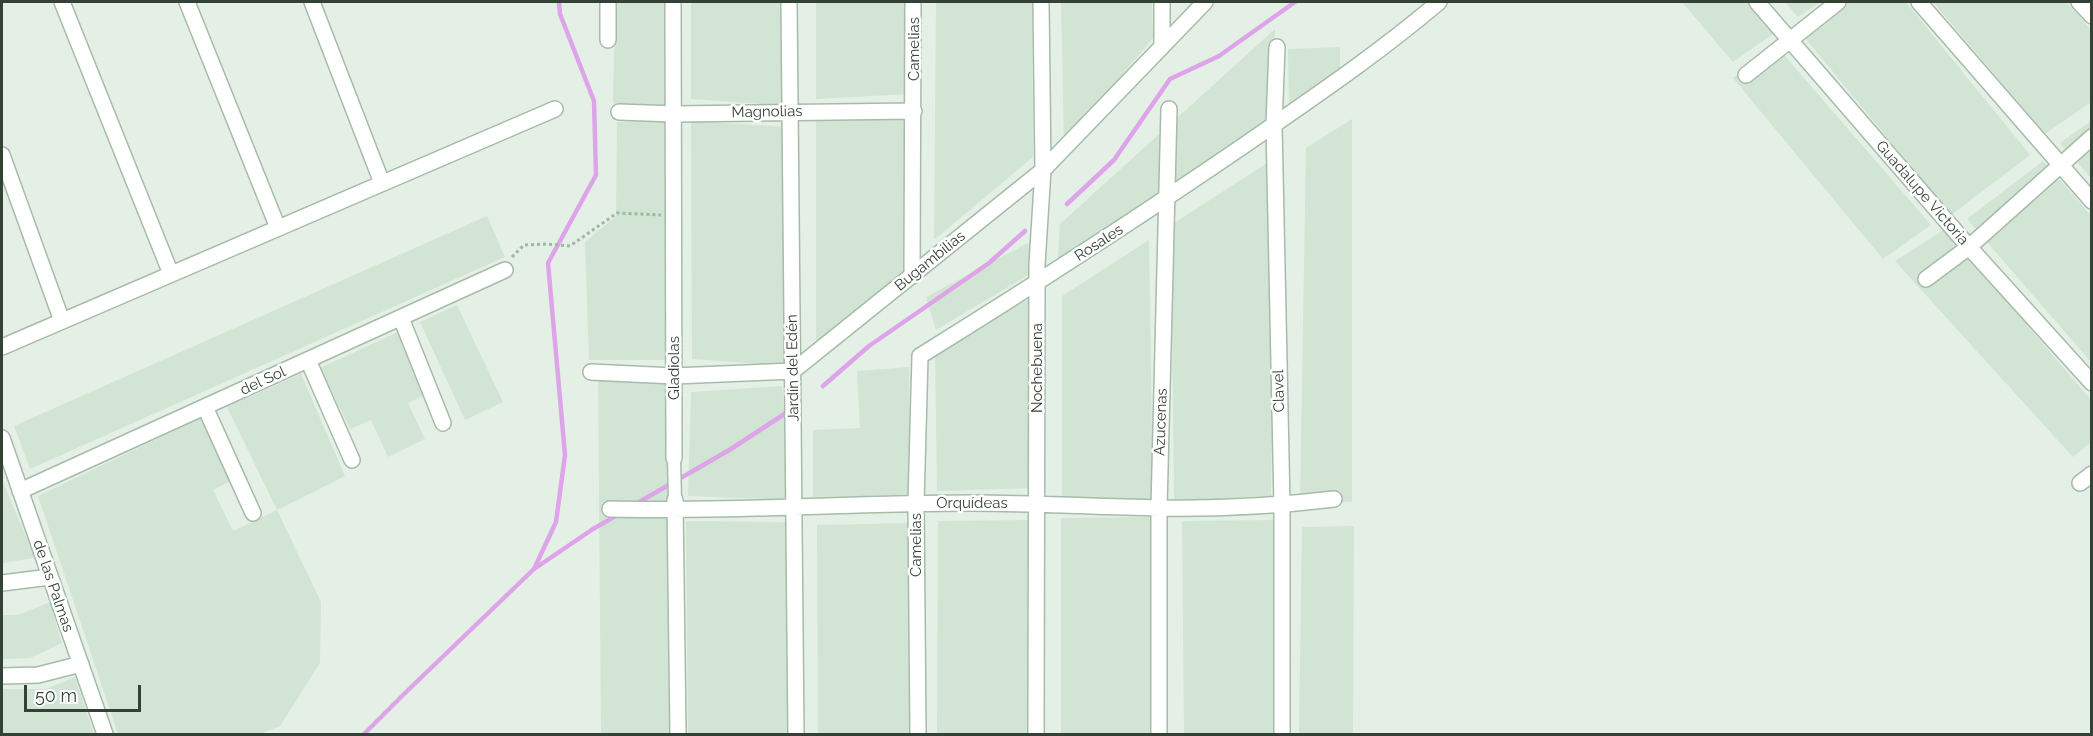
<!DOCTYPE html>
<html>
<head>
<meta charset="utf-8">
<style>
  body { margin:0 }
  #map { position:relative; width:2093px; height:736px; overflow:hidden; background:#e4f0e5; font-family:Raleway,sans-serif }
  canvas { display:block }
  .frame { position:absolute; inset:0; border:3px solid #344235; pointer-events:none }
  .scale { position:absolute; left:24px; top:685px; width:117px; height:27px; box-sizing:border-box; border:3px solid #344235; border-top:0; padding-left:8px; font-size:18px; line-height:21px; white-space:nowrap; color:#344235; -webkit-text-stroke:4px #fff; paint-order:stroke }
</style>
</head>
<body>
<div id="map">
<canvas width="2093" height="736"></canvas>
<div class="frame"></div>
<div class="scale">50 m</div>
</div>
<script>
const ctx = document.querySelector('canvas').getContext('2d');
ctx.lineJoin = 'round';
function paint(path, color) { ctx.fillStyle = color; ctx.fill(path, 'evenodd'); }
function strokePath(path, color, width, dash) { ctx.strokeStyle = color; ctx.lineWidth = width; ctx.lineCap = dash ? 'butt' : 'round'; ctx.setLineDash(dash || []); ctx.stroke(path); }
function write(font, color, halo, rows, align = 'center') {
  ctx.font = font + ' Raleway,sans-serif'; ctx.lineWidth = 5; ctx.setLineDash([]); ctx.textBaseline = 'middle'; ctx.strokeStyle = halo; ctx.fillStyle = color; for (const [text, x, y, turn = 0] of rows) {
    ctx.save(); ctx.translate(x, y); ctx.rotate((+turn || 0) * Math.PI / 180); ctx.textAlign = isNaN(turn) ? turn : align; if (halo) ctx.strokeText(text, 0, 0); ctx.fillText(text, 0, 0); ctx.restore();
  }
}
paint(new Path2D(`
  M615 2H665V106L613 103Z
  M691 2H788L789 106 691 99Z
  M816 2H911L910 94 816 99Z
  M936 2H1032L1033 157 934 240Z
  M1061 2H1152L1153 38 1064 145Z
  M1682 2H1752L1777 31 1733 62Z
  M1785 2H1820L1798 17Z
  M1848 2H1906L2030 155 1951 215 1801 33Z
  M1933 2H2067L2091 30V102L2045 134Z
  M1275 29 1272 130 1057 273 1060 224Z
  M1340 47V78L1289 106 1288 49Z
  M1778 48 1931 225 1883 259 1733 78Z
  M911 118 910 270 816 342V120Z
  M1352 119V502L1300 503 1306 148Z
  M667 121V360H589L585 242 616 216 617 122Z
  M691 121 787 127 790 366 692 359Z
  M2091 121V178L2060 143Z
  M1275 158 1271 499 1174 502 1171 225Z
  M2043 161 2091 215V362L1967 219Z
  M487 216 505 257 30 469 14 426Z
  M1945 229 2091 400V442L2073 457 1895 261Z
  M1149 240 1153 503 1062 505V296Z
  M1028 243 1033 272 936 330 926 297Z
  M1031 298 1033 488 937 491 935 350Z
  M457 305 503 402 465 420 420 322Z
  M400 331 429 393 408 403 425 439 388 457 371 420 350 429 320 368Z
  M909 367 910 495 813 497V430L860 428 857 371Z
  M301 374 345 476 277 510 321 602 320 663 280 726 260 734H118L38 496 205 416 235 479 213 490 233 531 277 510 227 407Z
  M598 376 668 383 672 734H601Z
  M782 386 790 500 688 496 691 392Z
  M2 482H3L35 558 2 563Z
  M1153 517 1156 734H1061V518Z
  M1034 520 1036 734H937L938 521Z
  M1278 520 1275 734H1184L1182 521Z
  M686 521 793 522 791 734H688Z
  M914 523 916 734H818L817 525Z
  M1354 526 1353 734H1299L1302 527Z
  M50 602 62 643 30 658 2 659V615H18Z
  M75 677 94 734H2V689H46Z`), '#d2e4d4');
strokePath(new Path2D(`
  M1067 204 1114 160 1170 79 1219 56 1295 2
  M823 386 869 346 989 263 1025 231
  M634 505 731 449 786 413
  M534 569 556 522 565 455 548 263 596 175 594 101 560 14 559 2
  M364 734 404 694 534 569 593 529 619 514`), '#dea4e9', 4.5);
const pedestrian = new Path2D(`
  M674 458 675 500`);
const minor = new Path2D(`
  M62 2 171 274
  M187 2 278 228
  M312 2 382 183
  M673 2 674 458
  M789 2 796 734
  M1162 2V44
  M1757 2 1969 247 2092 383
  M1919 2 2092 201
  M2079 2 2092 16
  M608 40V2
  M1277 47 1274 125 1282 505V734
  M1746 75 1838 2
  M619 112 675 114 914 111
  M2 155 62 321
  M912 276 913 2
  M1926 279 1969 247 2092 137
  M401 318 443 423
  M2 347 555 109
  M308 360 352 460
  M591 372 674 376 793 371 1043 170 1205 2
  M205 407 253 513
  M2 438 105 734
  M2080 483 2092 474
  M20 491 505 270
  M675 500 678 734
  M610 509C731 512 852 503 972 503 1034 503 1096 507 1158 508 1217 509 1276 506 1334 499
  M2 583 50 577
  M2 676 38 675 81 664
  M918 734 916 503 920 356C1031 287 1141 216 1249 142 1314 97 1379 53 1439 2
  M1036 734 1037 264 1043 170 1041 2
  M1159 734V508L1169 109`);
strokePath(pedestrian, '#a7bba9', 15);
strokePath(minor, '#a7bba9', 18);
strokePath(new Path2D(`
  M512 257 524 245 546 244 570 246 617 213 661 215`), '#9abb9c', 3, [3, 3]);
strokePath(pedestrian, '#fff', 12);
strokePath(minor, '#fff', 15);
write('15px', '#344235', '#fff', [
  ["Camelias",914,49,-90],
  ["Magnolias",767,112,-1],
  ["Guadalupe Victoria",1922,193,49],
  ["Rosales",1099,243,-33],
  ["Bugambilias",930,261,-39],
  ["Gladiolas",674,368,-90],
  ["Jardín del Edén",793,368,-91],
  ["Nochebuena",1037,368,-90],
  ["del Sol",263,381,-25],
  ["Clavel",1279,391,-91],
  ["Azucenas",1161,422,-88],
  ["Orquídeas",972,503],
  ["Camelias",916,545,-90],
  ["de las Palmas",53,586,71]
]);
</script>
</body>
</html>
